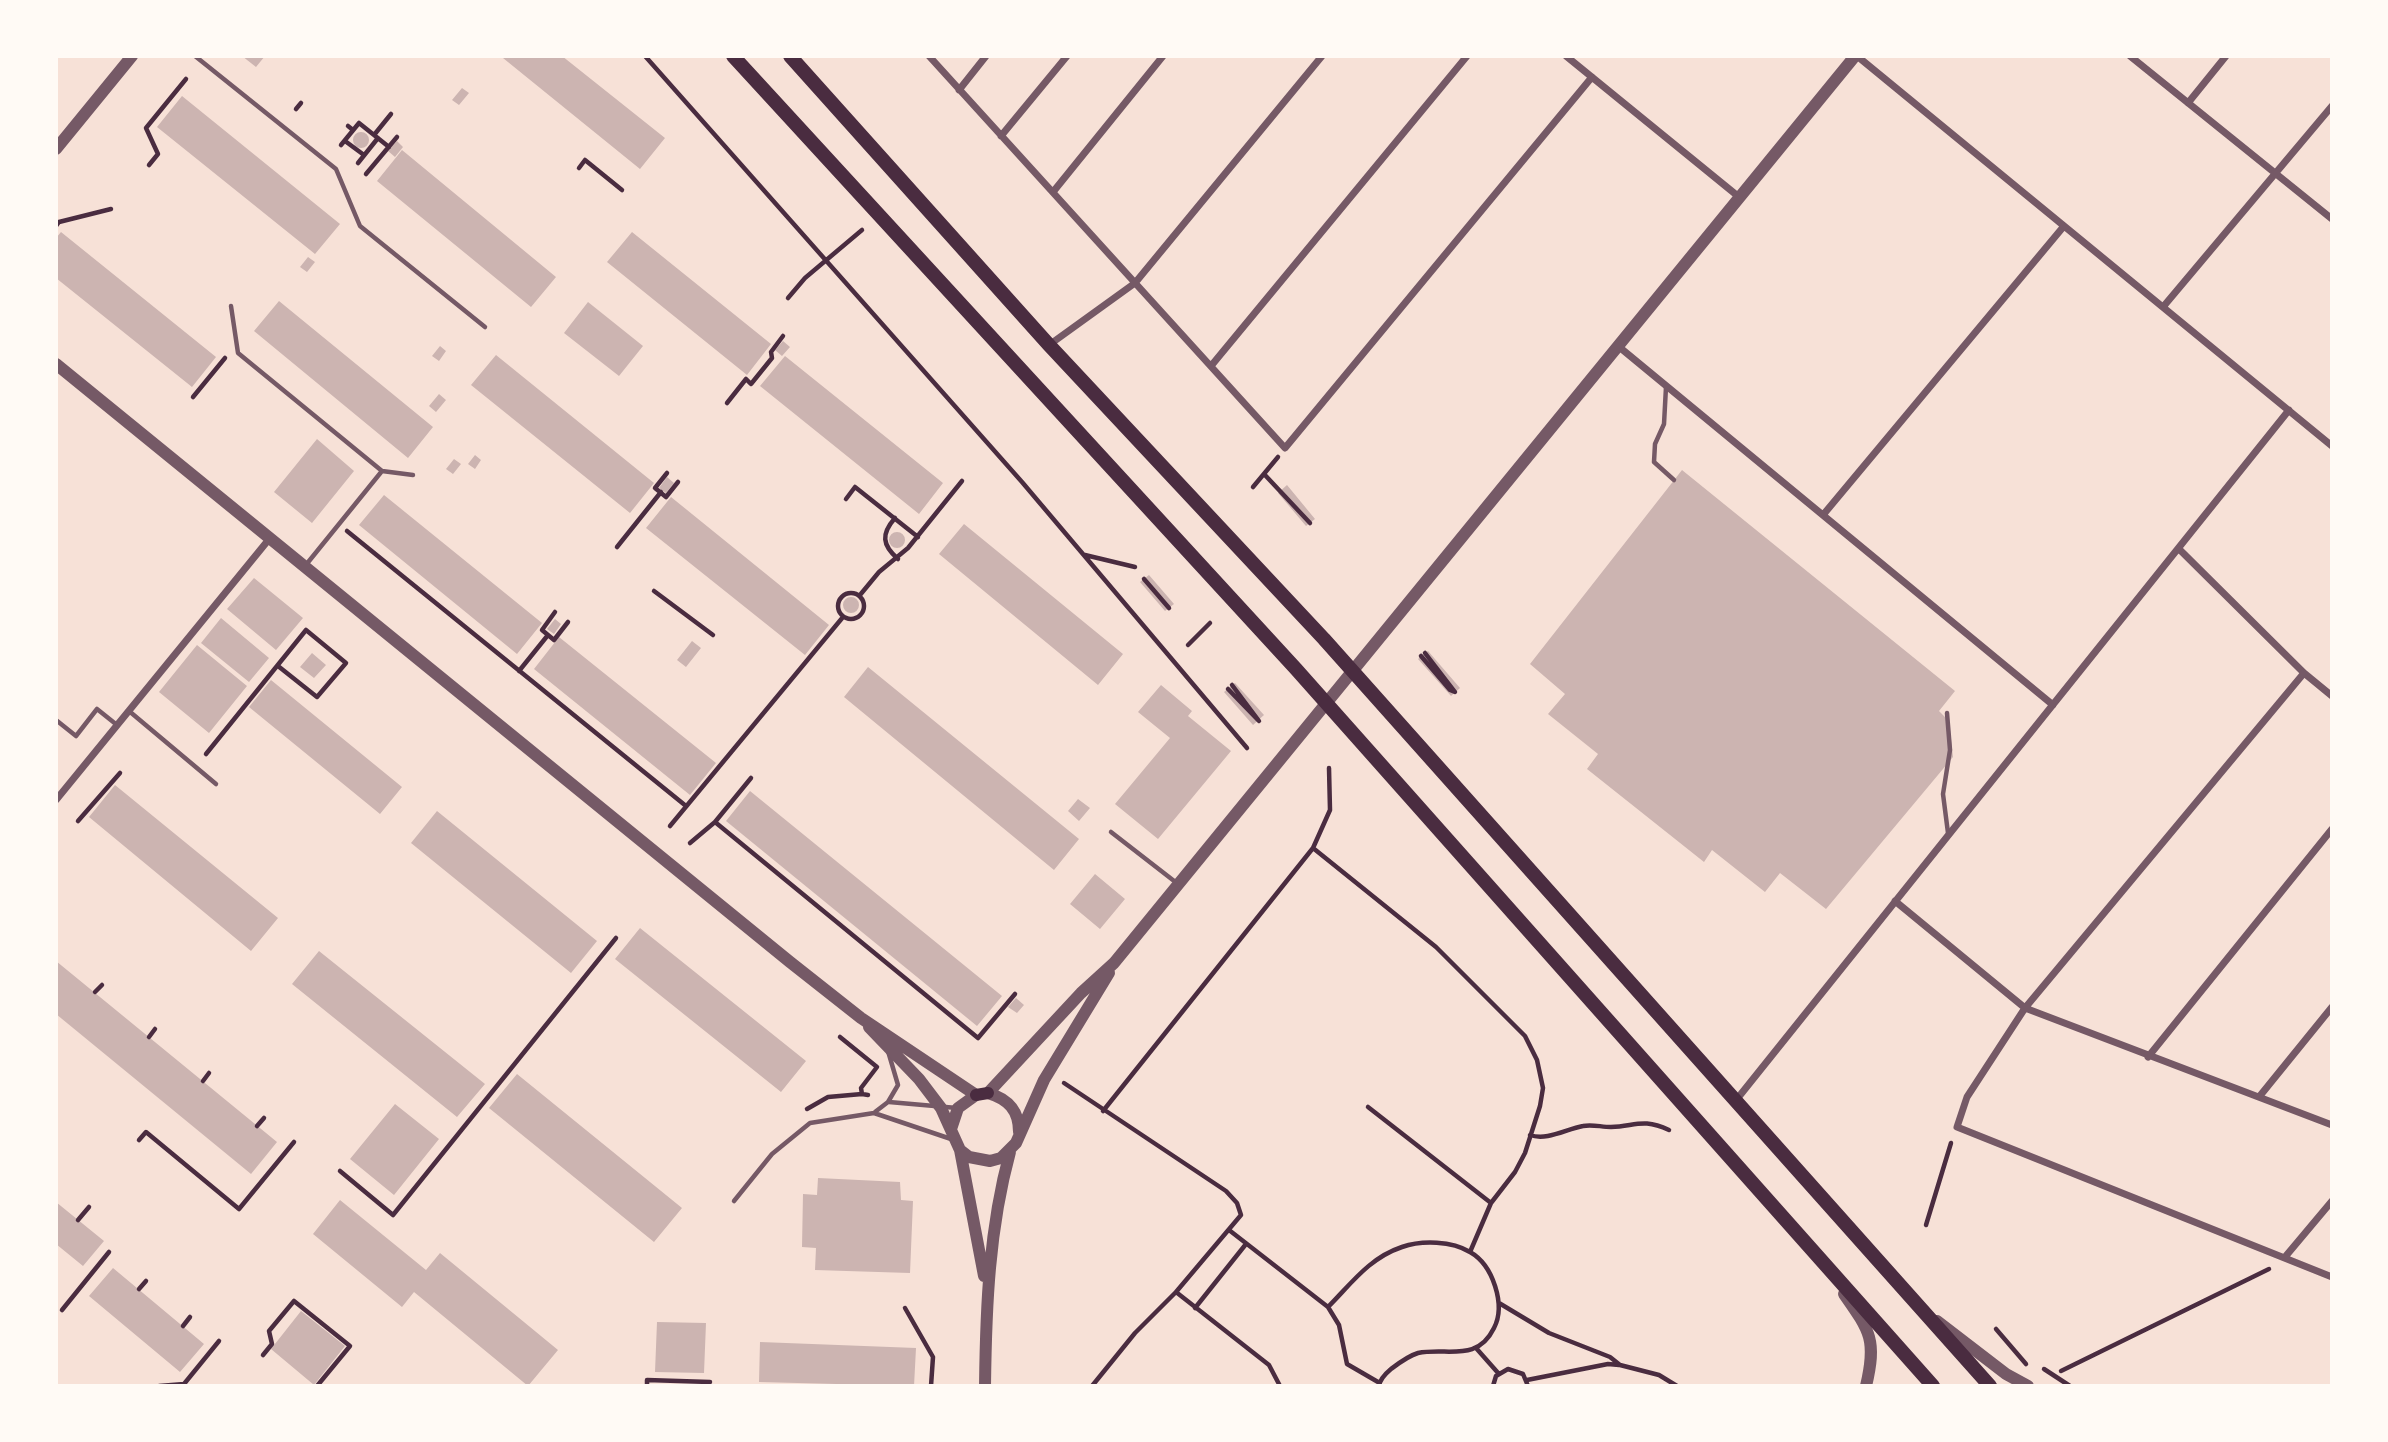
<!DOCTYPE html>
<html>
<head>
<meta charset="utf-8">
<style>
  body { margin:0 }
  #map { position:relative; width:2388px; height:1442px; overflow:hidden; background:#f7e1d7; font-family:Helvetica,sans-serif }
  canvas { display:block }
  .frame { position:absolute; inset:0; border:58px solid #fffaf5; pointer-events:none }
</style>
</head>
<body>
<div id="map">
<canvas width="2388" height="1442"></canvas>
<div class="frame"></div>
</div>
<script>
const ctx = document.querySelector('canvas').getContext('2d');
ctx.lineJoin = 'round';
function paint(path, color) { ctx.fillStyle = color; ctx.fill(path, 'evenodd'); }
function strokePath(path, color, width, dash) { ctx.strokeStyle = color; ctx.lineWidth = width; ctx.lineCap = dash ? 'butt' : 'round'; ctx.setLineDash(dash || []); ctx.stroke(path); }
paint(new Path2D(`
  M242 56H265L256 67Z
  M504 56H562L665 138 640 169 503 58Z
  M462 88 469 93 459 105 452 100Z
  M182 96 340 224 315 254 157 127Z
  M353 140a8 8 0 1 1 16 0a8 8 0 1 1-16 0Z
  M397 141 403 147 395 157 388 151Z
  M402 150 556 277 531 307 377 181Z
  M61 232 216 357 192 387 56 278V238Z
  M632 232 771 344 747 375 607 262Z
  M308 257 315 262 307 272 300 267Z
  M279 301 433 427 408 458 254 331Z
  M588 302 643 346 619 376 564 333Z
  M783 341 790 347 782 356 775 350Z
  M440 346 446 351 439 361 432 356Z
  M496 355 654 483 630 513 471 385Z
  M785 356 943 483 919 514 760 386Z
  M439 394 446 400 436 412 429 406Z
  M317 439 354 471 312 523 274 492Z
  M475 455 481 460 475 469 468 464Z
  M454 459 461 464 453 474 446 469Z
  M1682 470 1955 691 1939 711 1949 721 1953 757 1826 909 1780 873 1765 892 1712 850 1704 862 1587 769 1598 754 1548 714 1565 694 1530 664Z
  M667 477 674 483 666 493 659 488Z
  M1287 485 1315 519 1306 526 1278 493Z
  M384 495 542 623 517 654 359 525Z
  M671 497 829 625 805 655 646 528Z
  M964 524 1123 654 1098 685 939 554Z
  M889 540a8 8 0 1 1 16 0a8 8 0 1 1-16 0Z
  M1149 575 1174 604 1165 611 1140 582Z
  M254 578 303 618 276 650 227 609Z
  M843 605a8 8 0 1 1 16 0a8 8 0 1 1-16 0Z
  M221 618 269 658 249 682 201 643Z
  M555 619 561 624 554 634 547 629Z
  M559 637 716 763 690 795 534 669Z
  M692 641 701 648 686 667 677 660Z
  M197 645 247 686 209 733 159 692Z
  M1428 651 1460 688 1451 696 1418 659Z
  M312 653 326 665 314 678 300 667Z
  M868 667 1079 839 1054 870 844 697Z
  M271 680 402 787 380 814 249 707Z
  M1235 683 1264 715 1253 725 1224 692Z
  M1161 685 1192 711 1188 716 1231 751 1158 839 1115 804 1170 738 1138 712Z
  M115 785 278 918 251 951 89 817Z
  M750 791 1002 996 977 1026 726 821Z
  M1078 799 1090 808 1079 821 1068 811Z
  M437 811 597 941 571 973 411 843Z
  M1095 874 1125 899 1100 929 1070 904Z
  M640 928 806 1061 781 1092 615 959Z
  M319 951 485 1084 457 1117 292 984Z
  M56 961 277 1142 251 1174 56 1014Z
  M1016 998 1024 1005 1017 1013 1008 1007Z
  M517 1074 682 1208 654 1242 489 1108Z
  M395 1104 439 1139 394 1195 350 1159Z
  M818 1178 900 1182 901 1200 913 1201 910 1273 815 1270 816 1248 802 1247 803 1194 817 1195Z
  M340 1200 426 1270 440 1253 558 1350 528 1386 414 1292 402 1307 313 1234Z
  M56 1202 104 1241 83 1266 56 1244Z
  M113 1268 204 1344 180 1372 89 1296Z
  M301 1311 345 1346 314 1385 271 1349Z
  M657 1322 706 1323 704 1373 655 1372Z
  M760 1342 916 1348 914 1386 759 1382Z`), '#ccb4b1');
strokePath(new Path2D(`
  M645 56 1022 482 1247 748
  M296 109 301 103
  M348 126 353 130
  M374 135 391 114
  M345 141 364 155
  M341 145 359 123 389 147
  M358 163 378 138
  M149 165 158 154 146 128 186 79
  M579 168 585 160 622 190
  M366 174 397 137
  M56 226 59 222 111 209
  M788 298 805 278 862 230
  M193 397 225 358
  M727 403 746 379 751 384 772 358 771 352 783 336
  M667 473 655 488 666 497 678 482
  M1264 474 1310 523
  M1253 487 1278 457
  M846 499 855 487 918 537
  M895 518C881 534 882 545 898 559
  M347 531 686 806
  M617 547 661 492
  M1085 555 1135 567
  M1144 579 1169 608
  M654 591 713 635
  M838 606a13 13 0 1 1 26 0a13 13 0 1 1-26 0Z
  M860 595 879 572 908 548 962 481
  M555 612 542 630 554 640 568 622
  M1188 645 1210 623
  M1421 656 1450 690 1455 692 1425 653
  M519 671 548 635
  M1228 689 1259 721 1232 685
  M206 754 306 630 346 663 317 697 278 666
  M751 778 715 822 978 1038 1015 994
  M78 821 120 773
  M670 826 843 617
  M690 843 715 822
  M1313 848 1330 810 1329 768
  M95 992 102 985
  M149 1037 155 1029
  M840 1037 877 1067 861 1088 862 1094 868 1095
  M203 1081 209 1073
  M1064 1083 1226 1191 1237 1203 1241 1215 1176 1292 1135 1333 1092 1386
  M1368 1107 1491 1203
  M807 1109 828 1097 862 1094
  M1103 1111 1313 848 1436 947 1525 1036 1537 1060 1543 1088 1540 1106 1525 1153 1515 1172 1491 1203 1470 1252
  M257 1126 264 1118
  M1530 1135C1547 1141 1566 1129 1583 1126 1592 1124 1601 1127 1611 1127 1636 1126 1643 1118 1669 1130
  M139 1140 146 1132 239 1209 294 1142
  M340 1171 393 1215 616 938
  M78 1220 89 1207
  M1926 1225 1951 1143
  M1229 1230 1328 1307 1339 1325 1347 1364 1378 1382
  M139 1289 146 1281
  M1176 1292 1269 1365 1280 1386
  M1499 1303 1549 1333 1610 1357 1620 1365 1659 1375 1677 1386
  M1328 1307C1351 1284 1369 1258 1402 1247 1422 1240 1452 1241 1470 1252 1493 1265 1506 1305 1494 1328 1477 1363 1447 1347 1418 1353 1408 1356 1399 1363 1391 1369 1385 1374 1380 1379 1379 1386
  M905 1308 933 1357 931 1386
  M1195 1308 1246 1244
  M62 1310 109 1252
  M183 1326 190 1317
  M1996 1329 2026 1364
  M1476 1348 1499 1374
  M263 1355 272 1344 269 1331 294 1301 350 1346 317 1386
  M2044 1369 2070 1386
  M2061 1371 2269 1269
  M1527 1380 1608 1364 1619 1365
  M159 1386 184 1384 219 1341
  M647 1386V1380L710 1382
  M1493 1386 1496 1376 1508 1369 1523 1374 1528 1386`), '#4a2c40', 4.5);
strokePath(new Path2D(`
  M195 56 336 169 360 226 485 327
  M231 306 238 353 382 471
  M1666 387 1664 424 1655 444 1654 462 1674 480
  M305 566 382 471 413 475
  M129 711 216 784
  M1947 713 1950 750 1943 794 1948 833
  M56 720 76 736 97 709 117 725
  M1111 832 1178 884
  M889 1102 957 1108
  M875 1112 888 1102 898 1085 888 1051
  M734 1201 772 1154 810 1123 874 1113 954 1140`), '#755966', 4.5);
strokePath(new Path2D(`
  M929 56 1285 448 1592 77
  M1566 56 1739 197
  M1857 56 2332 446
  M2130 56 2332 219
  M959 90 986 56
  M2188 103 2226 56
  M1001 136 1067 56
  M1053 192 1163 56
  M2163 307 2332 106
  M1049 345 1135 283 1322 56
  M1618 346 2053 705
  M1211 366 1467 56
  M1823 515 2064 226
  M2179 549 2304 673 2332 696
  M2304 673 2025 1008 1967 1097 1957 1127 2332 1277
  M56 800 270 538
  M1895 901 2025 1008 2332 1125
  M2148 1057 2332 829
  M2259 1097 2332 1007
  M1737 1099 2289 410
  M2285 1257 2332 1201`), '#755966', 7);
strokePath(new Path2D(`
  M56 149 132 56
  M56 364 790 962 861 1018 976 1095
  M869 1027 919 1079 941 1108 960 1150 969 1157 990 1161 1001 1158 1016 1143 1044 1080 1109 973
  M988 1093 1081 993 1114 963 1855 56
  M988 1093C1008 1099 1019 1110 1019 1132
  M951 1129 958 1108 976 1095
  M960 1150 984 1276
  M1844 1294C1870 1331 1877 1340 1866 1386
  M1937 1321 2006 1374 2028 1386
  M985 1386C986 1306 989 1229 1010 1152`), '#755966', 12);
strokePath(new Path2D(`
  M976 1095 988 1093`), '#4a2c40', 12);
strokePath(new Path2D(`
  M733 56 1296 669 1933 1386
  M790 56 1049 345 1324 639 1990 1386`), '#4a2c40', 14);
</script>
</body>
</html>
